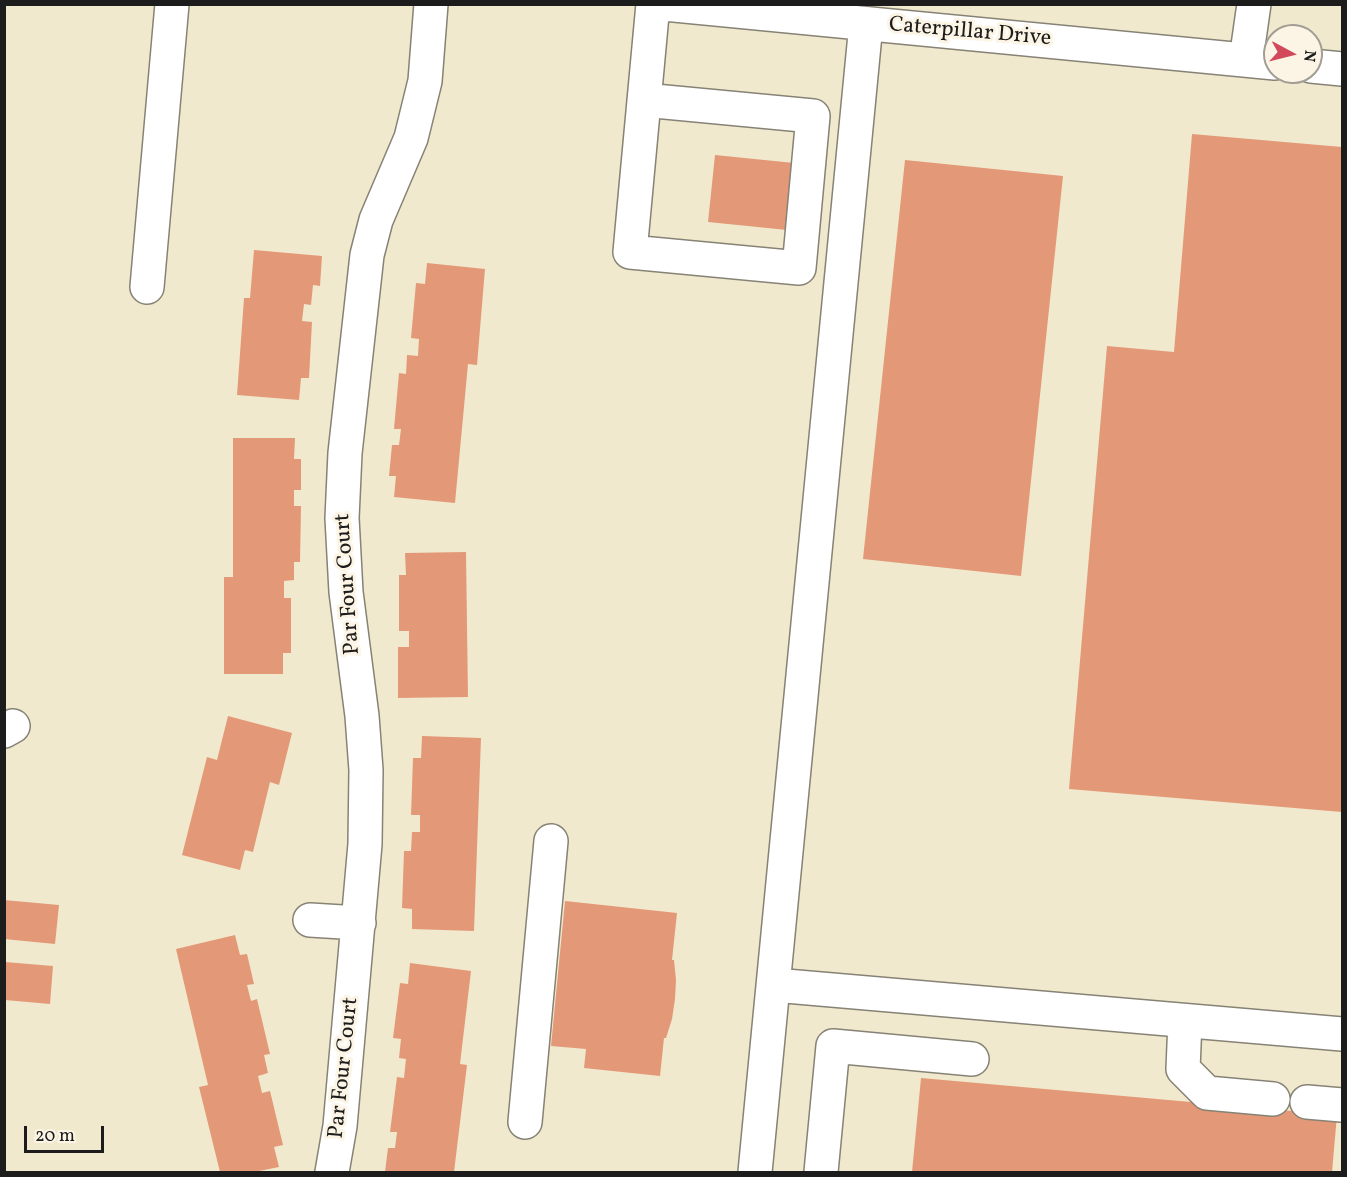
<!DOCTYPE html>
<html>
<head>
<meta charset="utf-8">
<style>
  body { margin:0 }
  #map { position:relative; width:1347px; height:1177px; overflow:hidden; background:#f1e9ce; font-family:Vollkorn,serif }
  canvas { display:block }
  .frame { position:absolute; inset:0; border:6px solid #1c1c1c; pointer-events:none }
  .north { position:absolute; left:1263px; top:24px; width:60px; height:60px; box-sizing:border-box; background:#fcf5e5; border:2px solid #a29e95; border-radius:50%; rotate:97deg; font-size:16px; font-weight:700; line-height:24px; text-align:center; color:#1c1c1c }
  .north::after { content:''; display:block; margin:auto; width:21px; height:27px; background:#d1495b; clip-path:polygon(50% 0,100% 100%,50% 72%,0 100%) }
  .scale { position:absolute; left:24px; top:1126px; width:80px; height:27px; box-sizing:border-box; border:3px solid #1c1c1c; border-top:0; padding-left:8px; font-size:18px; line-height:21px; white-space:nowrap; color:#1c1c1c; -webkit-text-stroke:4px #fcf5e5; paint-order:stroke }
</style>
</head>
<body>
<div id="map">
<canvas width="1347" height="1177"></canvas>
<div class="frame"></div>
<div class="north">N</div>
<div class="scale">20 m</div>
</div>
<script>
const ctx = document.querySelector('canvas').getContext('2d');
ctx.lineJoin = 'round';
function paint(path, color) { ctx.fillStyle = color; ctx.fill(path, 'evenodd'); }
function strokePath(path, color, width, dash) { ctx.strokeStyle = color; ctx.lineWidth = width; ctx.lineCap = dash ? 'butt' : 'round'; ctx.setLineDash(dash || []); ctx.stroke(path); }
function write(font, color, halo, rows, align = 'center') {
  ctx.font = font + ' Vollkorn,serif'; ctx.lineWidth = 6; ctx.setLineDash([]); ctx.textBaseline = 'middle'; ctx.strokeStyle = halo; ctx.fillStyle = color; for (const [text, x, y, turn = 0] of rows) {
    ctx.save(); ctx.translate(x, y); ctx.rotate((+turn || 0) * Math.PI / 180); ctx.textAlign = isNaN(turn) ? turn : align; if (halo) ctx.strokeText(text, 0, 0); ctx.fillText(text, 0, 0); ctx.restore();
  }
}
paint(new Path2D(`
  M1192 134 1342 147V812L1069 789 1107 346 1174 352Z
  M715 155 794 163 787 230 708 222Z
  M905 160 1063 176 1021 576 863 559Z
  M254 250 322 256 320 286 313 285 311 305 304 304 302 321 312 322 309 378H301L299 400 237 395 244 298H250Z
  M427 263 485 269 477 365 468 364 455 503 394 497 396 476H389L392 445H399L401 429H394L399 373 406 374 407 355 418 356 419 339 411 338 416 283 425 284Z
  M233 438H295L294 459H301V490H294V506H301L300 562H294V580L284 581V598H291V653H283V674H224V577H233Z
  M466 552 468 697 398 698V647H409V631H399V575H406L405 553Z
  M228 716 292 733 279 785 270 782 253 852 245 850 240 870 182 855 207 757 217 760Z
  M422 736 481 738 474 931 412 929V909L402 908 404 851H411L412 832H420V815H411L413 758H421Z
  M4 900 59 905 55 944 4 939Z
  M565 901 677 913 672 960H674L676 980 675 999 672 1019 666 1038H664L660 1076 584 1068 586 1049 551 1046Z
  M235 935 240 955 247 954 254 984 247 985 251 1001 257 999 270 1054 264 1055 268 1073 258 1076 262 1093 270 1091 283 1145 274 1147 279 1167 254 1172H220L199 1087 208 1085 176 949Z
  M5 962 53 966 50 1004 5 1000Z
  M410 963 471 971 460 1064 467 1065 454 1172H385L388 1148H395L397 1132H390L397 1077 404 1078 406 1059 399 1058 401 1039 393 1038 400 983 408 984Z
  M921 1078 1337 1115 1332 1172H912Z`), '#e39977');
const minor = new Path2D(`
  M664 4 1275 63
  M1246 60 1254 4
  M1311 66 1342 69
  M644 100 813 116 799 268 630 252 653 4
  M147 287 172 4
  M4 731 13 726
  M310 920 359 923
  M774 985 1342 1034
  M1185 1021 1183 1069 1207 1093 1273 1099
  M1307 1102 1342 1105
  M525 1122 551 841
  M332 1172 340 1126 365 844 366 770 362 716 346 592 342 518 345 453 367 255 376 220 411 138 425 81 431 4
  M755 1172 866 24
  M821 1172 833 1046 972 1059`);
strokePath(minor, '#868275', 36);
strokePath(minor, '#fff', 33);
write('22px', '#1c1c1c', '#fcf5e5', [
  ["Caterpillar Drive",970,33,5],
  ["Par Four Court",349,584,-94],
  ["Par Four Court",345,1068,-84]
]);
</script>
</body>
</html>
